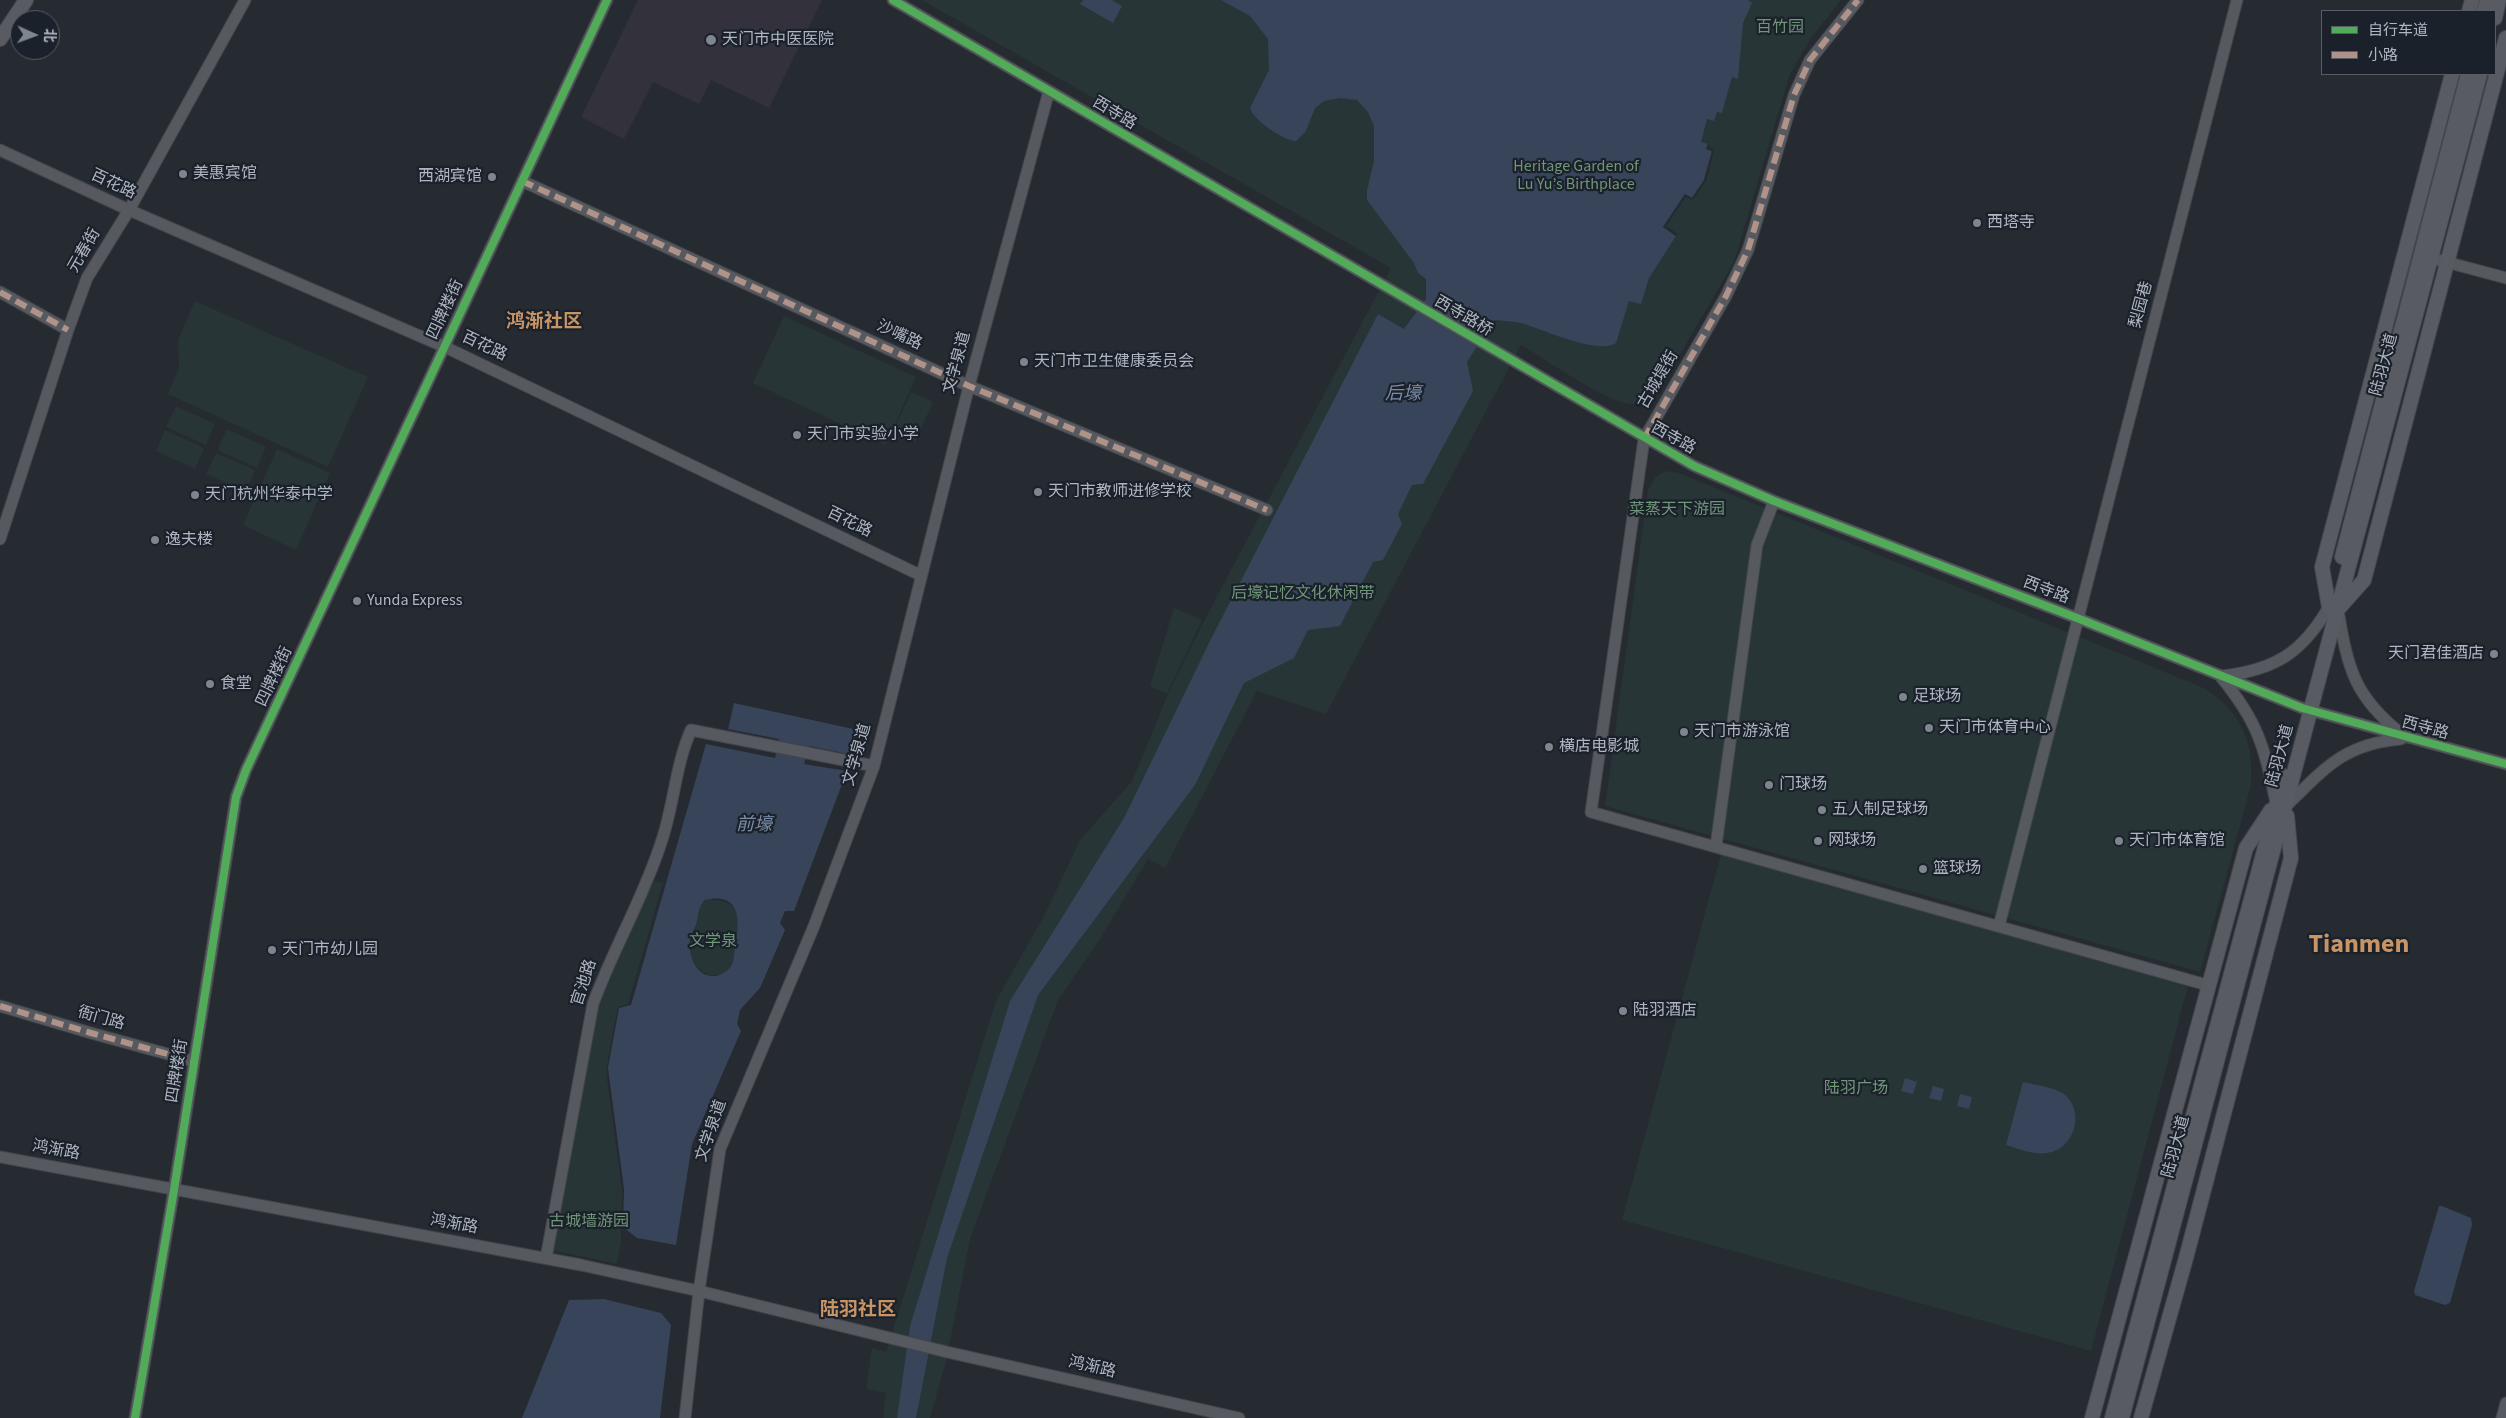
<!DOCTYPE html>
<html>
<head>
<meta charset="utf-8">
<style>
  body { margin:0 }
  #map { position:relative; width:2506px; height:1418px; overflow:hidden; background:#262a31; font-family:"Source Sans 3","Noto Sans SC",sans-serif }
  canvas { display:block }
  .legend { position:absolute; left:2321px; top:10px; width:175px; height:65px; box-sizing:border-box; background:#1b212a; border:1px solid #565d67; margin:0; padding:6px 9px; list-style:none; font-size:15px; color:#afb6c2 }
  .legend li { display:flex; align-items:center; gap:10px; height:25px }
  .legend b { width:25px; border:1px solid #565d67 }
  .north { position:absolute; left:10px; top:10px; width:50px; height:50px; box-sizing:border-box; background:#1b212a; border:1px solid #565d67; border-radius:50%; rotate:92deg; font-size:14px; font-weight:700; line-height:20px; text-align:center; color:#afb6c2 }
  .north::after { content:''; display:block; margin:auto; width:18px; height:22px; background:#7f858f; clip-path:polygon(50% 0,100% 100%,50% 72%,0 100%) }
</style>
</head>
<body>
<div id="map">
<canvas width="2506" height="1418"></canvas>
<ul class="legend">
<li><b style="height:6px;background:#51ab58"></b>自行车道</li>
<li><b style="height:6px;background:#af9288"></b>小路</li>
</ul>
<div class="north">北</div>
</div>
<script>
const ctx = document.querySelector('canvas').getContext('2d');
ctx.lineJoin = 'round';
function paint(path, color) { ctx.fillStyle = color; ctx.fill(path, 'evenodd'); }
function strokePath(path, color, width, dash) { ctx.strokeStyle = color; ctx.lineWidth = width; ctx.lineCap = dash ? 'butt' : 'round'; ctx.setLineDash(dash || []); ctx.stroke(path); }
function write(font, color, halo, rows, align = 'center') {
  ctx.font = font + ' "Source Sans 3","Noto Sans SC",sans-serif'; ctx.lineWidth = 4.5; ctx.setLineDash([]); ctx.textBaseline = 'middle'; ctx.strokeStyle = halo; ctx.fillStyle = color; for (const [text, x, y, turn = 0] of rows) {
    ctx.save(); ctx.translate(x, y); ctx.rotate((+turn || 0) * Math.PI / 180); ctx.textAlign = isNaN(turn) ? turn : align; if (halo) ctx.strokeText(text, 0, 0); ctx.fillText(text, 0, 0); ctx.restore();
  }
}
paint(new Path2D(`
  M638 0H822L769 108 711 80 699 104 653 82 624 139 581 117Z`), '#33313c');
paint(new Path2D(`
  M922 0H1841L1811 38 1790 74 1734 262 1659 390C1652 397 1644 404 1633 404 1612 406 1543 358 1521 345L1326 714 1257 691 1165 868 1148 859 1100 939 1058 1000 970 1239 946 1362 930 1418H883L886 1393 866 1389 872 1348 886 1352 996 1001 1045 914 1080 840 1132 781 1168 694 1204 621 1391 268Z
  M195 301 368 377 328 467 168 394 179 368 178 340Z
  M784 316 916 377 886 445 753 383Z
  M911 392 933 402 915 442 893 432Z
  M176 406 215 424 206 445 166 427Z
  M227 429 266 447 257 468 217 450Z
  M165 430 204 448 195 469 156 451Z
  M277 449 330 473 296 550 243 525Z
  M216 453 255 470 246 492 206 474Z
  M1665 471 1679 473 2204 688C2242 713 2254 741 2251 785L2200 972 1605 806 1648 490 1655 478Z
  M1174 608 1202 620 1167 694 1150 686Z
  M1721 854 2188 986 2091 1351 1622 1220Z
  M654 881 663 883 628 1004 618 1007 606 1071 622 1190 621 1241 617 1264 551 1250 598 1001Z
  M708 899C739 901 742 913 737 940 735 949 734 959 730 967 713 986 692 970 690 948 689 938 695 932 697 922 699 913 698 902 708 899Z`), '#273537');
paint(new Path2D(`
  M1083 0H1112L1122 6 1113 23 1080 4Z
  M1221 0H1748L1752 3 1743 23 1738 79 1732 77 1722 113 1717 112 1714 121 1707 119 1701 142 1708 144 1706 149 1712 151 1704 180 1692 198 1685 194 1663 227 1676 236 1649 278 1641 304 1629 301 1616 343C1596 355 1543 329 1521 323 1512 321 1503 321 1494 320L1467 362 1473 391 1423 484 1412 485 1398 514 1402 524 1383 560 1373 562 1340 626 1308 630 1294 658 1244 683 1195 785 1038 995 947 1258 916 1418H897L910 1326 1010 1001 1124 818 1211 639 1378 314 1404 329 1426 299V279L1418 273 1414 263 1367 200V191L1374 160V126L1368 112 1357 100 1340 98 1324 101 1315 108 1306 131 1296 141C1284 141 1252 119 1250 108L1269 70 1268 39 1250 16Z
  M734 703 858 730 853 755 809 746 804 764 847 771 794 911H785L780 923 785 930 760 988 740 1010 737 1024 741 1031 692 1144 676 1245 637 1238 623 1227 624 1189 608 1068 619 1008 631 1005 706 744 775 758 779 739 728 729ZM705 900C742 891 740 923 735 947 734 953 734 961 731 966 728 971 721 975 715 976 696 978 688 954 690 939 691 933 696 928 697 921 699 913 698 907 705 900Z
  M1905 1078 1917 1082 1913 1094 1901 1091Z
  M2023 1082C2036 1085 2053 1087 2064 1094 2086 1112 2074 1150 2047 1153 2033 1155 2019 1149 2006 1145Z
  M1933 1086 1944 1089 1941 1101 1929 1098Z
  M1960 1094 1972 1097 1969 1109 1957 1106Z
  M2439 1206H2442L2471 1218 2472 1225 2450 1303 2445 1305 2415 1295 2414 1291Z
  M604 1299 661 1313 671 1325 660 1418H522L569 1300Z`), '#374459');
paint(new Path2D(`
  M1708 144 1714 151 1706 181 1693 200 1686 197 1666 226 1678 234 1676 236 1663 227 1685 194 1692 198 1704 180 1712 151 1706 149Z`), '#262a31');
const minor = new Path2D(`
  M893 0 1694 466 1774 501 2077 618 2302 708 2506 764
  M1858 0 1810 60 1794 95 1748 250 1726 296 1644 439 1591 812 2207 985
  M0 150 129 210 445 347 920 575
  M522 181 969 386 1267 510
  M2431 258 2506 278
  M0 292 68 330
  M0 539 68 330 87 278 129 210 245 0
  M2338 610C2348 669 2354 697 2403 735
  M2222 676C2275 670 2302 653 2329 607
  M2221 677C2259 723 2264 747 2276 803
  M2286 806C2325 768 2344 744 2401 739
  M1716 846 1757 545 1774 501
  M1999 926 2237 0
  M0 1006 91 1033 193 1061
  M0 1157 581 1265 699 1291 947 1352 1239 1418
  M546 1258 593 1004C613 949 643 899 661 843 674 806 675 766 691 730L874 766
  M135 1418 174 1190 236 797 246 770 607 0
  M685 1418 699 1291 720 1149 814 926 874 766 969 386 1049 91
  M2502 1418 2506 1403`);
const major = new Path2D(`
  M2469 11 2472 0
  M2484 11 2487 0
  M2495 18 2499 0
  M0 39 26 0
  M2342 557 2468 74
  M2329 607 2322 567 2452 74
  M2340 607 2364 580 2506 38
  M2092 1418 2246 848 2271 810
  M2112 1418 2284 776
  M2122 1418 2480 74
  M2141 1418 2186 1258 2291 858 2287 816`);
strokePath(minor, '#424449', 13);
strokePath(major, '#43464e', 16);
strokePath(minor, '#56595f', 11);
strokePath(major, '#585b61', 14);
strokePath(new Path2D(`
  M522 181 969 386 1267 510
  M0 292 68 330
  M1644 439 1726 296 1748 250 1794 95 1810 60 1858 0
  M0 1006 91 1033 193 1061`), '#af9288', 6, [12, 6]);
strokePath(new Path2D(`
  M893 0 1694 466 1774 501 2077 618 2302 708 2506 764
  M135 1418 174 1190 236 797 246 770 607 0`), '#51ab58', 8);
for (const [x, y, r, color] of [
  [711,40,6,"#7f858f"],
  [183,174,5,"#7f858f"],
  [492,177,5,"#7f858f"],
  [1977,223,5,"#7f858f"],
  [1024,362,5,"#7f858f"],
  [797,435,5,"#7f858f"],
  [1038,492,5,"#7f858f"],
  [195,495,5,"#7f858f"],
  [155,540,5,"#7f858f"],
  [357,601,5,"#7f858f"],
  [2494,654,5,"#7f858f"],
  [210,684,5,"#7f858f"],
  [1903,697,5,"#7f858f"],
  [1929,728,5,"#7f858f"],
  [1684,732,5,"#7f858f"],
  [1549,747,5,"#7f858f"],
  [1769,785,5,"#7f858f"],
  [1822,810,5,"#7f858f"],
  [1818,841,5,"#7f858f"],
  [2119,841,5,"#7f858f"],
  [1923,869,5,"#7f858f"],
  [272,950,5,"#7f858f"],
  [1623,1011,5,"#7f858f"]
]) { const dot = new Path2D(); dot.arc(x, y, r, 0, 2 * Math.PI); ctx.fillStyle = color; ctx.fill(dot); strokePath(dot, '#1b212a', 2); }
write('16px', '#70967a', '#1b212a', [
  ["百竹园",1780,28],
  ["Heritage Garden of",1576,167],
  ["Lu Yu’s Birthplace",1576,185],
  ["菜蒸天下游园",1677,510],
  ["后壕记忆文化休闲带",1303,594],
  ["文学泉",713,942],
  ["陆羽广场",1856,1089],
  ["古城墙游园",589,1222]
]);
write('16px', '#afb6c2', '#1b212a', [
  ["天门市中医医院",722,40],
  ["美惠宾馆",193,174],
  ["西湖宾馆",482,177,"right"],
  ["西塔寺",1987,223],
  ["天门市卫生健康委员会",1034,362],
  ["天门市实验小学",807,435],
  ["天门市教师进修学校",1048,492],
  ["天门杭州华泰中学",205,495],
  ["逸夫楼",165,540],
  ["Yunda Express",367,601],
  ["天门君佳酒店",2484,654,"right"],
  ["食堂",220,684],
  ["足球场",1913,697],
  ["天门市体育中心",1939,728],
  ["天门市游泳馆",1694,732],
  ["横店电影城",1559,747],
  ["门球场",1779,785],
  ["五人制足球场",1832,810],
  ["网球场",1828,841],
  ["天门市体育馆",2129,841],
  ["篮球场",1933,869],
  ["天门市幼儿园",282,950],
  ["陆羽酒店",1633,1011]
], 'left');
write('16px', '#afb6c2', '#1b212a', [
  ["西寺路",1114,114,31],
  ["百花路",113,185,25],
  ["元春街",85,251,-60],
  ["梨园巷",2142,305,-75],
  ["四牌楼街",446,310,-65],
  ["西寺路桥",1463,317,30],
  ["沙嘴路",899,336,25],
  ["百花路",484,347,25],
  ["文学泉道",958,363,-75],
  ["陆羽大道",2385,365,-75],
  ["古城堤街",1659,380,-60],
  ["西寺路",1673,439,29],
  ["百花路",849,523,26],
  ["西寺路",2046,591,21],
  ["四牌楼街",275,677,-65],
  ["西寺路",2425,729,15],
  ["文学泉道",858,755,-74],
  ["陆羽大道",2281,756,-75],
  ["官池路",585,983,-72],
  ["衙门路",101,1019,16],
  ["四牌楼街",178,1071,-81],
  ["文学泉道",712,1131,-71],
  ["陆羽大道",2177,1147,-75],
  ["鸿渐路",56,1151,10],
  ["鸿渐路",454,1225,10],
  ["鸿渐路",1092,1368,13]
]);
write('italic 18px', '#7a8da8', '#1b212a', [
  ["后壕",1403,395],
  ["前壕",754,826]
]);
write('bold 19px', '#c89365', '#1b212a', [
  ["鸿渐社区",544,323],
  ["陆羽社区",858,1311]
]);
write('bold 26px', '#c89365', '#1b212a', [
  ["Tianmen",2359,946]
]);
</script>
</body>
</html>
